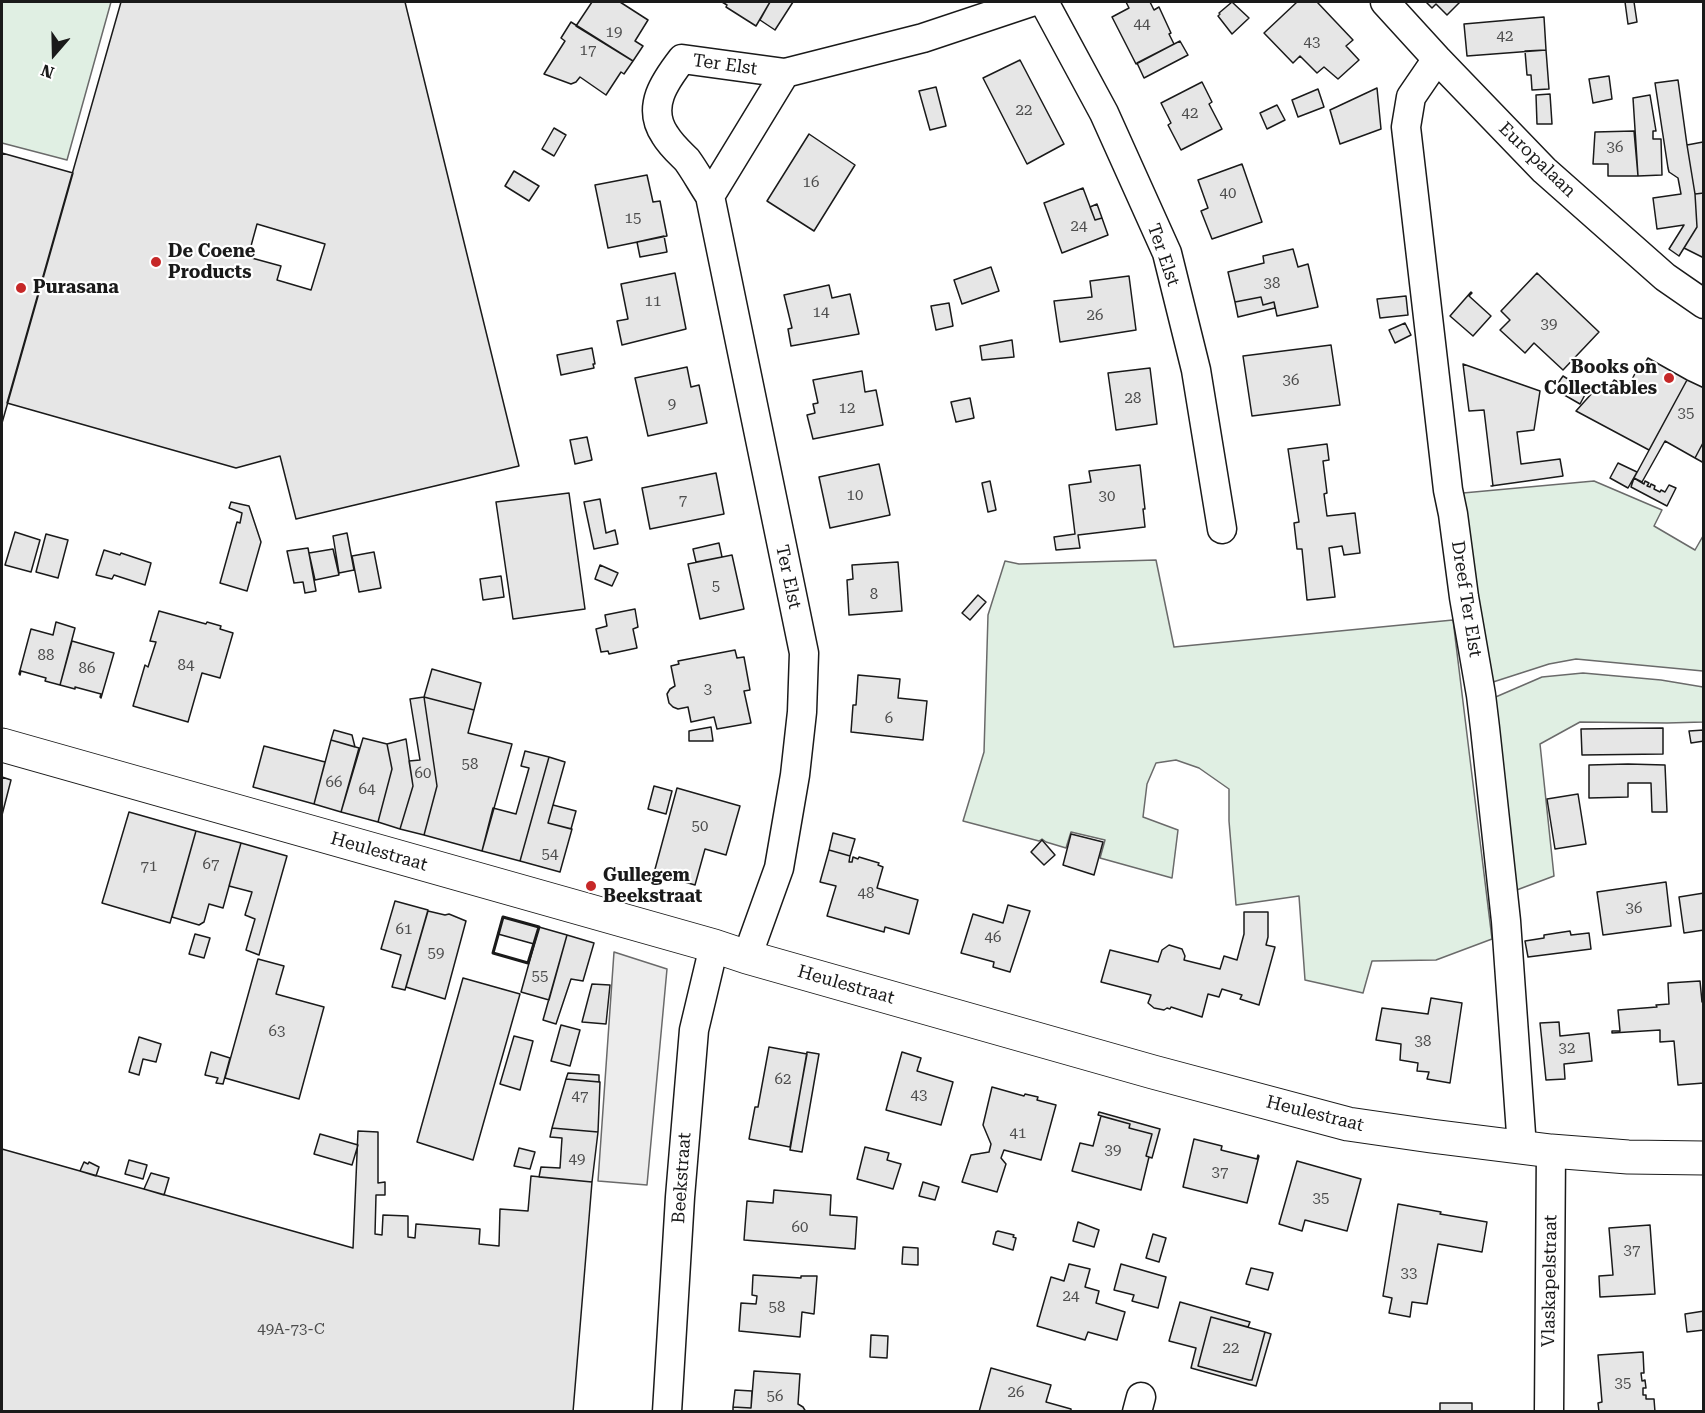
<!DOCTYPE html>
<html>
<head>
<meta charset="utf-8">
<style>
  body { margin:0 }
  #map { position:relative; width:1705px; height:1413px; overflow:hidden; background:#fff; font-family:"Roboto Serif",serif }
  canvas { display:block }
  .frame { position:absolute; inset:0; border:3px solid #1a1a1a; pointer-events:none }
  .north { position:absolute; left:24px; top:24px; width:60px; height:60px; -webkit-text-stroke:4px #fff; paint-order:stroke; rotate:200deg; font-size:16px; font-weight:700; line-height:24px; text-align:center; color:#1a1a1a }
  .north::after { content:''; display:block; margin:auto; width:21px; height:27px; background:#1a1a1a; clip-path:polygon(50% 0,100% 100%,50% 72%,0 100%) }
</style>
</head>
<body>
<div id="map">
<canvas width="1705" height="1413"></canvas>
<div class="frame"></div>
<div class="north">N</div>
</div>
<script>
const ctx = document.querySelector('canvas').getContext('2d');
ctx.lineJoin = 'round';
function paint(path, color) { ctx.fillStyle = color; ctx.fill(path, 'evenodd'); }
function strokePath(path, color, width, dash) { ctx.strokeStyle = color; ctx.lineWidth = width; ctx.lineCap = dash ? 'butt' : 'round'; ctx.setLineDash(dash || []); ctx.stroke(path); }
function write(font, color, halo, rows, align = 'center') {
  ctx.font = font + ' "Roboto Serif",serif'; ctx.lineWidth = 4.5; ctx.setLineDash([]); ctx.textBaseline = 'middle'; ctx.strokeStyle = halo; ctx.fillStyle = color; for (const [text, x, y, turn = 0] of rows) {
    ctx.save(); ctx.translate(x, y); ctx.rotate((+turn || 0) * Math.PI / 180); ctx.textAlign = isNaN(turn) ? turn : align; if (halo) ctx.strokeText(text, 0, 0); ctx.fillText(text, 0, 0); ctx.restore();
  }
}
const green = new Path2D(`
  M2 2H111L67 160 2 143Z
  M1594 481 1662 510 1654 526 1695 550 1703 536V671L1576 659 1549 664 1490 683 1463 493Z
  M1156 560 1174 647 1453 620 1492 939 1436 960 1372 961 1363 993 1305 980 1299 896 1236 905 1229 821V789L1199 768 1176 760 1156 763 1147 784 1143 817 1178 830 1172 878 1100 858 1105 840 1071 832 1066 848 1046 842 1042 839 1039 841 963 821 984 752 988 615 1005 561 1019 564Z
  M1583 673 1661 680 1703 687V722L1667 723 1580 722 1540 744 1554 876 1514 891 1491 699 1542 677Z`);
paint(green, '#e0efe3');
strokePath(green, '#6a6a6a', 1.5);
const parking = new Path2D(`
  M614 952 667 969 647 1185 598 1181Z`);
paint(parking, '#ededed');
strokePath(parking, '#6a6a6a', 1.5);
const building = new Path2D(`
  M121 2H405L519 466 296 519 280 456 236 468 7 403ZM257 224 325 244 311 290 277 280 281 266 248 257Z
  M592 2H620L648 20 635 41 643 46 633 61 576 26Z
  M722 2H770L756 26 726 7 727 5Z
  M770 2H793L775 30 760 20Z
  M1126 2H1150L1154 10 1159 7 1171 33 1169 34 1174 44 1136 64 1112 17 1129 8Z
  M1232 2 1249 18 1232 34 1218 16 1220 14 1219 13Z
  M1297 2H1317L1353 40 1346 46 1359 60 1338 79 1324 67 1317 73 1300 56 1293 63 1264 33Z
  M1426 2H1460L1447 15 1436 4 1432 8Z
  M1625 2H1634L1637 22 1628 24Z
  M1544 17 1546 50 1467 56 1464 24Z
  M571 22 633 61 624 74 621 72 606 95 580 77 576 82 571 84 544 74 565 41 561 38Z
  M1180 41 1188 55 1144 78 1137 63Z
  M1546 50 1549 89 1532 90 1531 75H1527L1525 51Z
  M1020 60 1064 144 1027 164 983 78Z
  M1609 76 1612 99 1593 103 1589 79Z
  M1678 80 1687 145 1695 194 1697 227 1679 256 1669 249 1684 225 1657 229 1653 198 1681 194 1678 178 1669 172 1668 168 1655 83Z
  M1202 82 1212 102 1209 104 1222 129 1181 150 1168 125 1171 123 1161 103Z
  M936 87 946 126 930 130 919 91Z
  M1377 88 1381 129 1340 144 1330 110Z
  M1318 89 1324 107 1298 117 1292 100Z
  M1550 94 1552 124H1537L1536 95Z
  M1650 95 1656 131H1653V139H1661L1662 175 1638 176 1633 98Z
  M1277 105 1285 120 1267 129 1260 113Z
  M554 128 566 135 554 156 542 149Z
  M1634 131 1638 176H1608V164H1593L1595 132Z
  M809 134 855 165 814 231 767 201Z
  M1703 142 1704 193 1695 194 1687 145Z
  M2 153 73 173 2 423Z
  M1242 164 1262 222 1212 239 1201 211 1208 208 1198 180Z
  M514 171 539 186 529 201 505 186Z
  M647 175 653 202 660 201 667 236 608 248 595 185Z
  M1083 188 1095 220 1102 218 1108 235 1062 253 1044 203Z
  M1704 193V258L1684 248 1697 227 1695 194Z
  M1097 204 1102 218 1095 220 1090 207Z
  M664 236 667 252 640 257 637 242Z
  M1293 249 1298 267 1308 264 1318 307 1277 316 1274 302 1263 305 1261 297 1235 302 1228 272 1264 263 1263 256Z
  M991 267 999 291 962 304 954 280Z
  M675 273 686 329 622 345 617 321 628 319 621 284Z
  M1537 273 1599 332 1563 370 1534 343 1525 353 1500 330 1510 320 1501 311Z
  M1129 276 1136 330 1060 342 1054 301 1092 297 1090 281Z
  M829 285 832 298 850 294 859 334 791 346 788 329 792 328 784 295Z
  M1471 292 1472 293 1469 296 1491 316 1473 336 1450 316Z
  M1406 296 1408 315 1380 318 1377 299Z
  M1261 297 1263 305 1274 302 1275 308 1238 317 1235 302Z
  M949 303 953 326 936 330 931 306Z
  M1405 323 1411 335 1395 343 1389 330Z
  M1012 340 1014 357 982 360 980 346Z
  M1331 345 1340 405 1252 416 1243 356Z
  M592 348 595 364H593L594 368 561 375 557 355Z
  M1648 358 1687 380 1649 450 1576 411 1602 382 1610 387 1614 380 1628 387 1640 364 1645 363Z
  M1463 364 1540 391 1534 430 1517 432 1521 464 1560 459 1563 476 1491 486H1493L1484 410 1469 411Z
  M687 367 691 387 699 385 707 423 648 436 635 378Z
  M1150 368 1157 424 1116 430 1108 373Z
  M862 371 865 392 876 390 883 425 813 439 807 415 815 413 813 404 818 403 813 380Z
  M1563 376 1587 391 1580 404 1554 389Z
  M1687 380 1704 388V441L1695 458 1665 441 1642 482 1634 478Z
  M970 398 974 418 956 422 951 402Z
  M587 437 592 460 575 464 570 440Z
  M1704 441V463L1695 458Z
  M1327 444 1329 460 1323 461 1327 493 1324 494 1327 516 1355 513 1360 553 1344 555 1342 546 1329 548 1335 597 1307 600 1302 549H1297L1294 523 1299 522 1288 449Z
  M1618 463 1637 472 1628 488 1610 478Z
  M879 464 890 515 830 528 819 477Z
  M1140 465 1145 509H1143L1145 527 1078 535 1080 548 1056 550 1054 537 1075 534 1069 485 1091 482 1089 471Z
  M716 473 724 514 650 529 642 488Z
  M1634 478 1644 484 1645 481 1649 483 1647 486 1650 487 1651 484 1655 486 1654 489 1660 492 1661 490 1665 492 1669 485 1676 488 1667 506 1631 487Z
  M990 481 996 510 988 512 982 483Z
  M569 493 585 609 513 619 496 502Z
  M600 499 606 533 615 530 618 544 594 549 584 502Z
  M231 502 249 506 261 542 247 591 220 583 237 522 240 523 242 513 229 508Z
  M15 532 40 540 31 572 5 565Z
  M347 533 354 570 339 573 333 536Z
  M46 534 68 540 58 578 36 572Z
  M719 543 722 557 696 562 693 549Z
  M308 548 316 591 305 593 303 582 294 583 287 551Z
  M333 549 339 575 315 580 309 553Z
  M104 550 120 555 121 553 151 563 145 585 114 575 112 579 96 575Z
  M374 552 381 588 359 592 352 556Z
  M732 555 744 609 700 619 688 564Z
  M898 562 902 611 849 615 847 580 853 579 852 565Z
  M600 565 618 573 612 586 595 579Z
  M501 576 504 597 483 600 480 579Z
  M978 595 986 602 970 620 962 613Z
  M635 609 638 627 633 629 637 648 609 654 608 651 601 652 596 629 607 626 605 615Z
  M159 611 206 624 207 622 221 626 220 629 233 633 220 678 202 673 188 722 133 706 145 665 148 667 156 642 150 641Z
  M56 622 75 628 60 685 45 681 46 678 21 671 20 675 19 674 31 629 53 635Z
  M72 641 114 653 101 698 100 697 101 694 75 687V689L60 685Z
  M735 650 737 658 744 657 750 690 744 691 751 723 717 729 714 717 691 722 688 707 678 709 673 707 669 703 667 694 670 689 675 686 671 666 679 664 678 661Z
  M432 669 481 683 474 710 424 697Z
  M858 675 900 679 898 698 927 701 923 740 851 732 853 705H856Z
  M424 697 474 710 468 733 512 744 482 851 424 835 437 786Z
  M424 697 437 786 424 835 400 829 413 786 409 761 420 760 410 699Z
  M711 727 713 741H689V731Z
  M1663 728V754L1582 755 1581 729Z
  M334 730 352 735 355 747 331 740Z
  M1704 730V741L1691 743 1689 731Z
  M363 738 387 744 392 769 378 822 341 812Z
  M406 739 413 786 400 829 378 822 392 769 387 744Z
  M331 740 359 748 341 812 314 804Z
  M264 746 325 762 314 804 253 787Z
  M525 751 549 757 520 861 482 851 493 808 516 814 529 768 521 766Z
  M549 757 565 762 548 823 572 829 560 872 520 861Z
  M1628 764 1665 765 1667 812H1652L1651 783H1628V797L1589 798V765Z
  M2 777 11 780 2 815Z
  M654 786 672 791 666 814 648 809Z
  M677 788 740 806 726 855 705 849 695 885 654 873Z
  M1578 794 1586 844 1555 849 1547 799Z
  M553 805 576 811 571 829 548 823Z
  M129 812 196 831 170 923 102 903Z
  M196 831 241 843 223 908 209 904 204 922 199 925 172 917Z
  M833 833 855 839 850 856 829 850Z
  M1071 834 1103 842 1094 875 1063 865Z
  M1042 840 1055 855 1044 865 1031 852Z
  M241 843 287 856 259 955 246 950 255 919 245 915 252 892 229 886Z
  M829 850 850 856 849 862H852L853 857 858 859 859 857 879 863 878 865 883 867 877 888 918 900 909 934 885 927 884 932 827 916 836 886 820 882Z
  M1666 882 1671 926 1603 935 1597 892Z
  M1704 893V930L1684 933 1679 897Z
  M395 901 428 910 405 990 392 987 401 955 381 949Z
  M1008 905 1030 911 1010 972 993 967 994 962 961 953 973 914 1003 923Z
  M428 911 445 915 449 914 466 921 445 999 406 987Z
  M1244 912H1268V937L1266 945 1275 947 1259 1005 1240 999 1242 995 1222 989 1219 997 1208 994 1202 1017 1171 1007 1170 1009 1167 1008 1164 1010 1154 1008 1148 1003 1151 995 1101 982 1110 950 1158 962 1162 950 1169 945 1182 949 1185 956 1184 960 1220 969 1224 956 1237 960 1244 934Z
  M503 917 539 927 534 944 498 934Z
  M539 927 567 935 549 1000 521 992Z
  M1570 931 1571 935 1589 933 1591 949 1528 957 1525 941 1544 938V935Z
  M195 934 210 938 204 958 189 954Z
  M567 935 594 943 583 981 571 979 556 1024 543 1020Z
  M258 959 284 966 276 994 324 1007 299 1099 225 1078Z
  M463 978 520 994 473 1160 417 1142Z
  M1700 981 1702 1002H1704V1083L1678 1085 1674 1041 1660 1042V1030L1612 1033V1031H1620L1618 1010 1657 1007 1656 1005 1669 1004 1668 983Z
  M592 984 610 985 606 1024 582 1022Z
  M1431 998 1462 1003 1450 1083 1427 1079 1429 1072 1417 1071 1418 1063 1400 1060 1401 1044 1376 1040 1382 1008 1428 1014Z
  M1559 1022 1560 1036 1589 1033 1592 1061 1564 1064 1565 1079 1546 1080 1540 1023Z
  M561 1025 580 1030 570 1066 551 1061Z
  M514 1036 533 1041 520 1090 500 1084Z
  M139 1037 161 1044 156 1062 143 1059 139 1075 129 1072Z
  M769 1047 807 1054 790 1147 749 1139 755 1107H758Z
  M211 1052 230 1058 223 1084 216 1083 218 1078 205 1075Z
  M807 1052 819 1054 802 1152 790 1150Z
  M902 1052 921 1058 917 1071 953 1082 941 1125 886 1110Z
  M568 1073 599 1075V1082L566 1079Z
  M566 1079 600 1082 598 1132 552 1128Z
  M992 1087 1024 1096 1025 1094 1038 1097 1037 1100 1056 1105 1041 1160 1004 1150 1001 1158 1006 1164 997 1192 962 1182 971 1155 989 1152 991 1144 983 1125Z
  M1099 1112 1160 1129 1152 1158 1146 1156 1152 1134 1129 1128 1130 1124 1098 1115Z
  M1101 1116 1130 1124 1129 1128 1152 1134 1146 1156 1149 1157 1141 1190 1072 1171 1080 1143 1093 1146Z
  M552 1128 598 1132 592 1182 539 1177 541 1167 560 1168 562 1138 550 1137Z
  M358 1131 378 1132V1183L385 1182V1195H376L375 1234 382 1235 383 1215 408 1216V1237L415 1238 416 1224 480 1229 479 1244 499 1246 500 1209 528 1211 531 1176 592 1182 573 1412H2V1149L353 1248Z
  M320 1134 358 1145 352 1165 314 1154Z
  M1194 1139 1222 1146 1221 1150 1257 1159 1258 1155 1259 1156 1247 1203 1183 1187Z
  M865 1147 889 1153 887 1160 901 1164 893 1189 857 1179Z
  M519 1148 535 1152 530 1169 514 1166Z
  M129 1160 147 1165 143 1179 125 1174Z
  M1297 1161 1361 1179 1347 1231 1305 1220 1302 1231 1279 1224Z
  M84 1162 88 1164 89 1162 99 1167 96 1176 80 1171Z
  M151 1173 169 1178 164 1195 144 1189Z
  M923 1182 939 1187 935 1200 919 1196Z
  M774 1190 831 1195 830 1215 857 1217 855 1249 744 1240 747 1201 773 1203Z
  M1398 1204 1441 1212 1440 1214 1487 1222 1482 1252 1438 1244 1427 1304 1412 1302 1410 1317 1389 1313 1392 1298 1383 1296Z
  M1078 1222 1099 1230 1094 1247 1073 1241Z
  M1650 1225 1655 1294 1600 1297 1599 1276 1613 1275 1609 1228Z
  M998 1231 1014 1235 1013 1237 1016 1238 1013 1250 993 1244 996 1232Z
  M1153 1234 1166 1238 1159 1262 1146 1258Z
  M903 1247 918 1248V1265L902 1264Z
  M1069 1264 1090 1269 1085 1287 1099 1291 1096 1303 1125 1312 1117 1340 1088 1332 1085 1340 1037 1326 1051 1277 1064 1281Z
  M1121 1264 1166 1277 1158 1308 1132 1301 1134 1295 1114 1290Z
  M1251 1268 1273 1273 1268 1290 1246 1284Z
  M753 1275 801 1278V1276H817L814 1314 802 1312 800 1337 739 1331 741 1303 756 1304 757 1296 752 1295Z
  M1180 1302 1250 1322 1248 1327 1211 1317 1198 1366 1249 1380H1252L1265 1332 1271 1334 1256 1386 1191 1368 1196 1348 1169 1341Z
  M1704 1311V1330L1687 1332 1685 1314Z
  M1211 1317 1265 1332 1252 1380H1249L1198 1366Z
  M871 1335 888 1336 887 1358 870 1357Z
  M1643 1352 1644 1373H1641L1642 1381 1645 1380 1646 1388H1643V1395H1646V1399H1654L1655 1412H1599L1598 1403 1602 1402 1598 1355Z
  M991 1368 1051 1385 1046 1402 1071 1409V1412H979Z
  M754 1371 800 1374 798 1404 803 1407 806 1412H733V1407L751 1408Z
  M735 1390 752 1391 751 1408 733 1407Z
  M1440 1403H1472V1412H1440Z`);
paint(building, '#e6e6e6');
strokePath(building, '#1a1a1a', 1.5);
const street = new Path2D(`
  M1044 2 1104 113 1167 253 1196 370 1222 529
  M1385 2 1437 59 1544 170 1665 277 1704 304
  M1437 59 1411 97 1406 127 1448 490 1453 514 1464 597 1481 695 1485 728 1506 921 1522 1148
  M710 196C702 184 695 171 687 160 679 152 671 145 665 135 646 107 665 81 682 59L785 73
  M747 957 779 868 795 775 802 712 804 653 710 196 785 73 923 38 1031 2
  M667 1412 680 1197 694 1030 714 946
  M1137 1412 1141 1397
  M1549 1412 1551 1151`);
const secondary = new Path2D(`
  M2 745 714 946 747 957 1153 1072 1348 1124 1431 1136 1551 1151 1628 1157 1704 1158`);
strokePath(street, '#1a1a1a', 31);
strokePath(secondary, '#1a1a1a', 35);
strokePath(street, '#fff', 28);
strokePath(secondary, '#fff', 33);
strokePath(new Path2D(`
  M503 917 539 927 528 963 493 953Z`), '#1a1a1a', 3);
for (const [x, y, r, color] of [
  [156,262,6,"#c62828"],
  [21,288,6,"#c62828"],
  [1669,378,6,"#c62828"],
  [591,886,6,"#c62828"]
]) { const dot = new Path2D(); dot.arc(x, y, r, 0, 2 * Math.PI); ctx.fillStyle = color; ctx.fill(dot); strokePath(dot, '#fff', 2); }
write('15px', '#4d4d4d', null, [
  ["44",1142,25],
  ["19",614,33],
  ["42",1505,37],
  ["43",1312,43],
  ["17",588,51],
  ["22",1024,111],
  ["42",1190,114],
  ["36",1615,148],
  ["16",811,183],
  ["40",1228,194],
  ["15",633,219],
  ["24",1079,227],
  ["38",1272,284],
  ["11",653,302],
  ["14",821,313],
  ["26",1095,316],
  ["39",1549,325],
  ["36",1291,381],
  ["28",1133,399],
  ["9",672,405],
  ["12",847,409],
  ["35",1686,414],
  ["10",855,496],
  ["30",1107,497],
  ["7",683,501],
  ["5",716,587],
  ["8",874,595],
  ["88",46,656],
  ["84",186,666],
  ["86",87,669],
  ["3",708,690],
  ["6",889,719],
  ["58",470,765],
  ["60",423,774],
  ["66",334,783],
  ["64",367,790],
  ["50",700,827],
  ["54",550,855],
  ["67",211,865],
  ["71",149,867],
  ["48",866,894],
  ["36",1634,909],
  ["61",404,930],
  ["46",993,938],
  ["59",436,954],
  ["55",540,977],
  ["63",277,1032],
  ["38",1423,1042],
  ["32",1567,1049],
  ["62",783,1080],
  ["43",919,1096],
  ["47",580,1097],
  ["41",1018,1134],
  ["39",1113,1151],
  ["49",577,1160],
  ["37",1220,1173],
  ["35",1321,1199],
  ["60",800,1228],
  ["37",1632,1251],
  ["33",1409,1274],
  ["24",1071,1297],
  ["58",777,1308],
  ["49A-73-C",291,1330],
  ["22",1231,1349],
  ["35",1623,1384],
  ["26",1016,1393],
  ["56",775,1397]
]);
write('18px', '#1a1a1a', '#fff', [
  ["Ter Elst",725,65,8],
  ["Europalaan",1537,160,44],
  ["Ter Elst",1163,255,71],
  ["Ter Elst",788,577,78],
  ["Dreef Ter Elst",1466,599,81],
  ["Heulestraat",379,852,16],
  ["Heulestraat",846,985,16],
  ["Heulestraat",1315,1114,14],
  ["Beekstraat",682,1178,-86],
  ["Vlaskapelstraat",1550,1281,-89]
]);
write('bold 18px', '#1a1a1a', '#fff', [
  ["De Coene",168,252],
  ["Products",168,273],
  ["Purasana",33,288],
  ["Books on",1657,368,"right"],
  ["Collectables",1657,389,"right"],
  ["Gullegem",603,876],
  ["Beekstraat",603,897]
], 'left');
</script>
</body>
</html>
